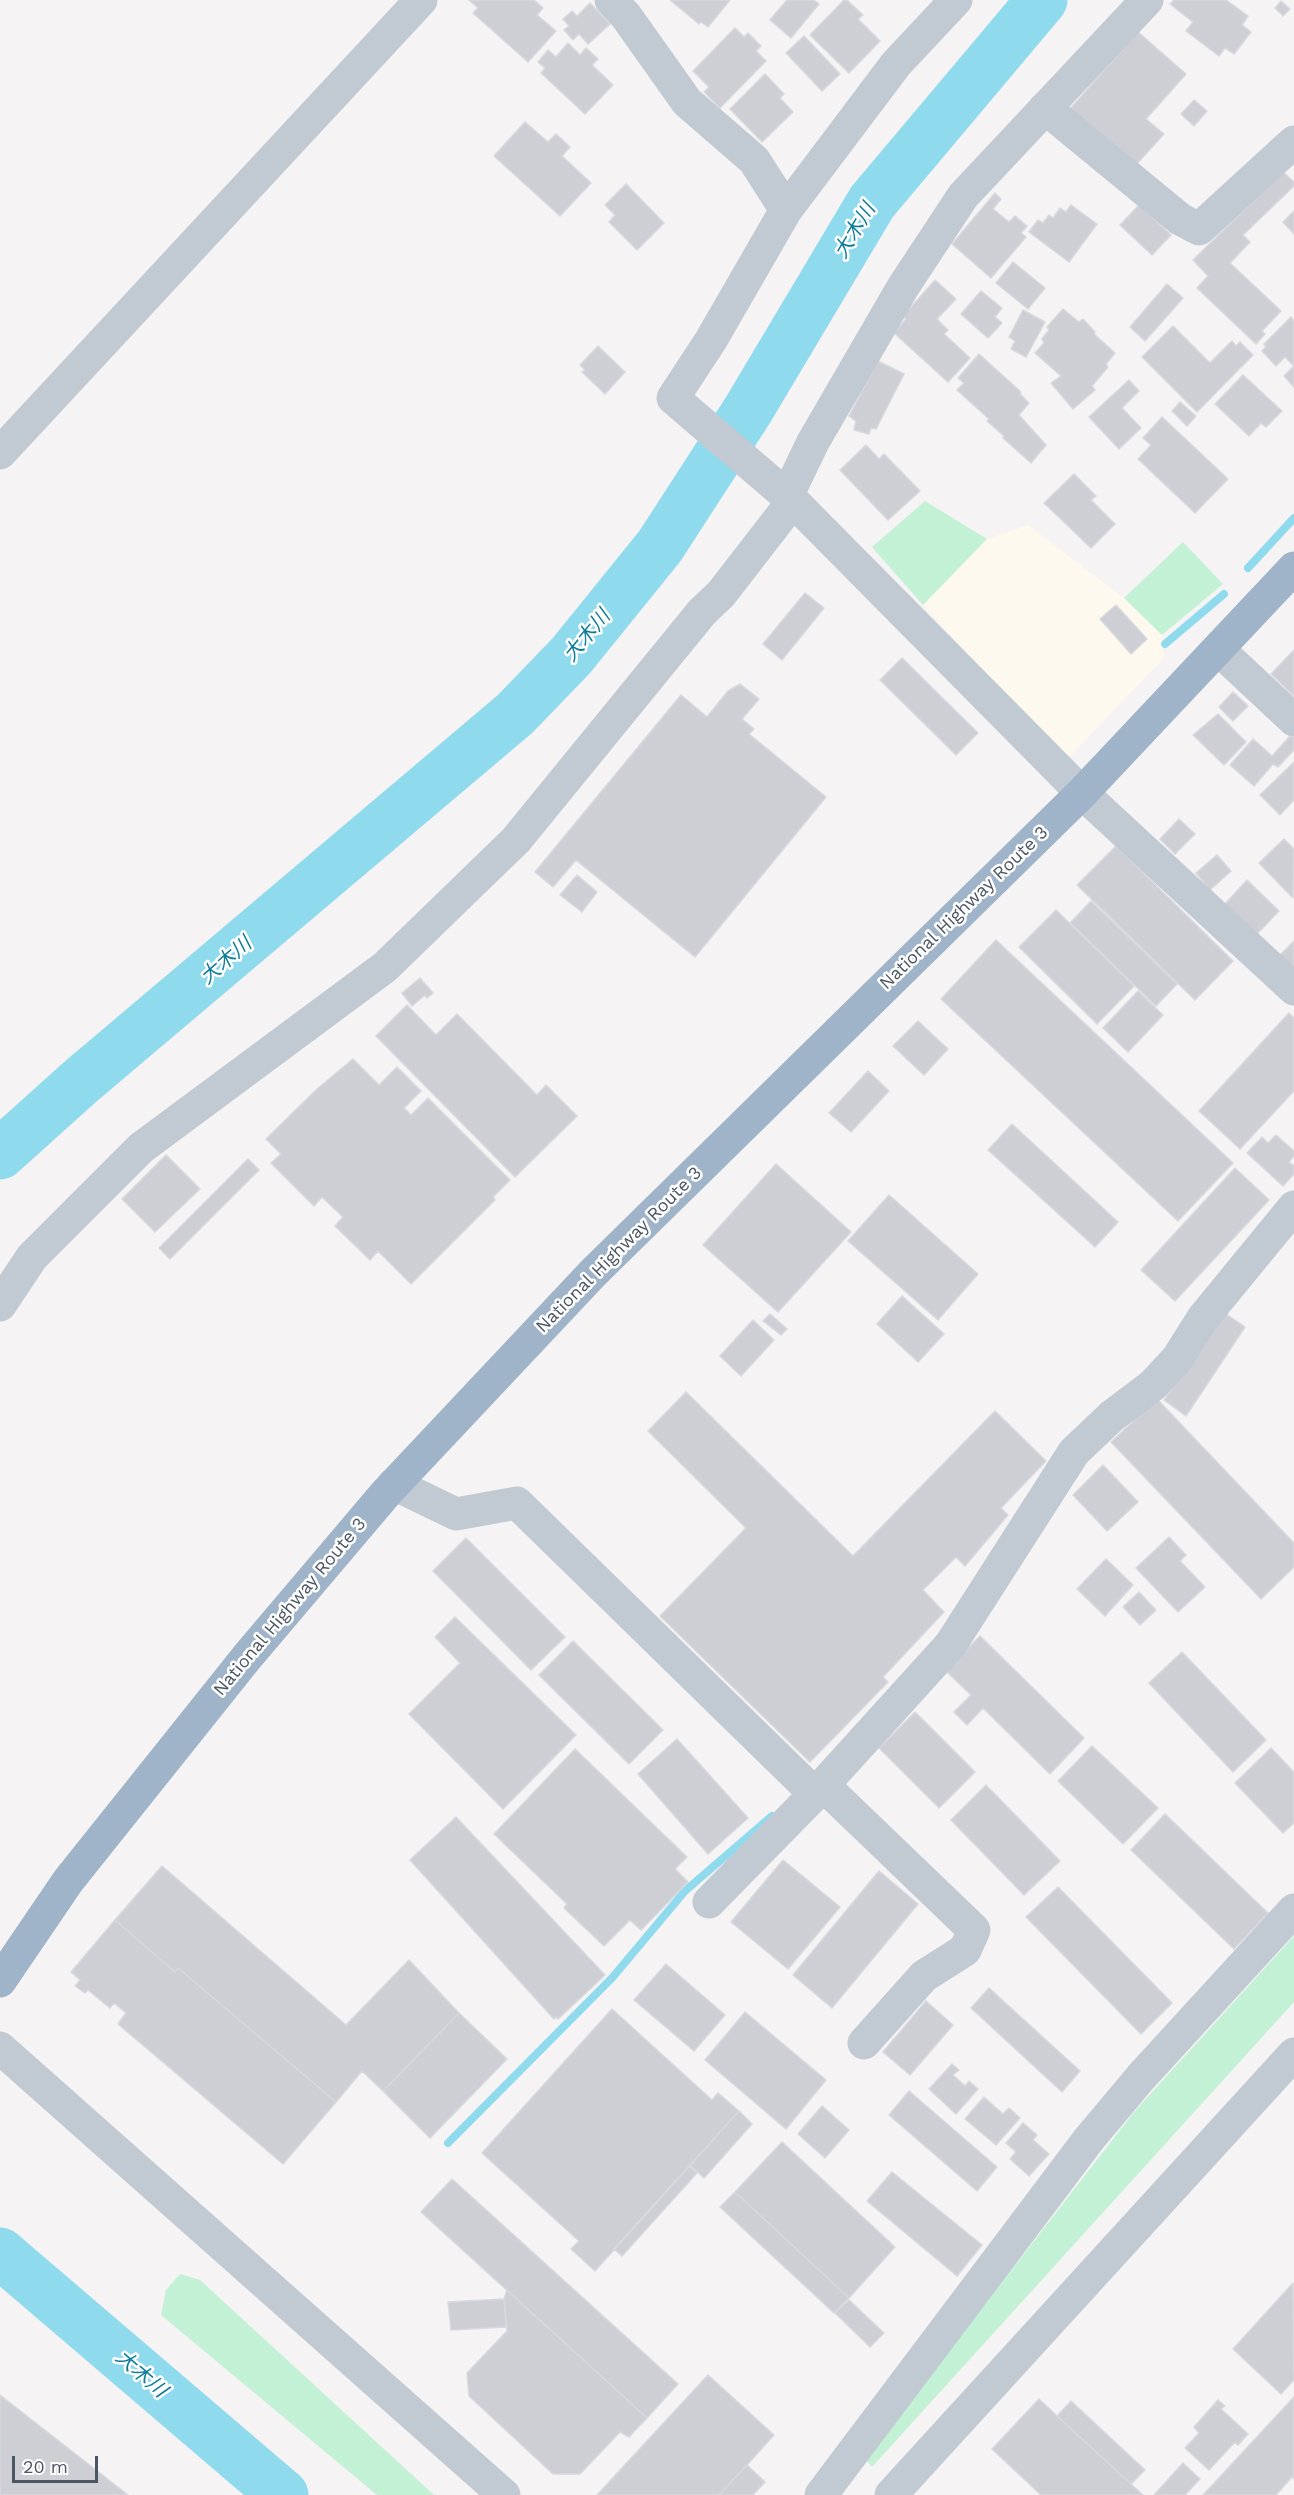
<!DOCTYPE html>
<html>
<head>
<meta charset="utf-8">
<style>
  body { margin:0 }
  #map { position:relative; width:1294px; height:2495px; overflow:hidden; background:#f5f3f3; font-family:"Work Sans",sans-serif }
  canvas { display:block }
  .scale { position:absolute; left:12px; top:2456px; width:86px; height:27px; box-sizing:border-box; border:3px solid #4a5661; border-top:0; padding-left:8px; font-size:18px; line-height:21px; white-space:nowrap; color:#4a5661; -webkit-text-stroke:4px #fff; paint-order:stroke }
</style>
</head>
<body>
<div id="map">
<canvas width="1294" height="2495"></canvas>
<div class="scale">20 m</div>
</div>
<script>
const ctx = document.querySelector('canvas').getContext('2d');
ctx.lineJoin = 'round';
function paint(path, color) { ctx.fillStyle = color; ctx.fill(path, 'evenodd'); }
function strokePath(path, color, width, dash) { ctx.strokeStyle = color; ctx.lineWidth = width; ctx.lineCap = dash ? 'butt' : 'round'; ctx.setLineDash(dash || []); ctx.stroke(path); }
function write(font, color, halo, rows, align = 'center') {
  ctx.font = font + ' "Work Sans","Noto Sans JP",sans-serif'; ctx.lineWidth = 5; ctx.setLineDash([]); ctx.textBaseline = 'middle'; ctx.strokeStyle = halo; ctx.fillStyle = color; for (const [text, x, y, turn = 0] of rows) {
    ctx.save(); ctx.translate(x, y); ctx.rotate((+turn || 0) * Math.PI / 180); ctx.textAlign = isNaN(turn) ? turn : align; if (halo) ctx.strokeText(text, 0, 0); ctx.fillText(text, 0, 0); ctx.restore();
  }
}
paint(new Path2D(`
  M1028 525 1124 598 1162 635 1164 658 1065 761 923 605 987 539Z`), '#fdf9ef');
paint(new Path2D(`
  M925 501 987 539 923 605 872 547Z
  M1183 542 1223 584 1162 635 1124 598Z
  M1294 1936V2002L872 2467 865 2459 1134 2112Z
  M180 2274 200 2280 434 2495H377L161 2315 166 2290Z`), '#c3f1d5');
strokePath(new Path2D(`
  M1248 568 1294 518
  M1165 644 1224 594
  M448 2143 612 1978 685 1891 772 1816`), '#90daee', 8);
strokePath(new Path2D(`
  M0 1154 80 1082 515 714 571 656 660 546 748 410 872 202 1042 0
  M0 2253 283 2495`), '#90daee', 51);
const building = new Path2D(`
  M469 0H534L543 8 537 15 556 31 528 62 473 13 478 8Z
  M670 0H730L708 27 701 22 699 24Z
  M787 0H814L819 4 791 38 770 20Z
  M844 0H847L863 15 858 19 880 41 849 73 810 35Z
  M1174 0H1226L1248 16 1242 25 1251 32 1234 54 1225 48 1219 56 1186 31 1193 22 1170 4Z
  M1281 1 1290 9 1283 16 1275 8Z
  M590 3 610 24 588 44 579 34 573 40 564 30 569 26 563 19 572 11 577 16Z
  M735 28 744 37 748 33 761 46 756 51 766 61 720 108 704 92 709 87 693 71Z
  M1138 32 1186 74 1146 119 1164 134 1134 167 1069 110Z
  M804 36 840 74 822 91 786 53Z
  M568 43 580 55 586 48 598 59 592 65 613 85 585 114 541 73 545 68 538 62 548 50 556 57Z
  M765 74 784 94 780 98 793 112 762 142 730 109Z
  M1194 100 1207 111 1194 126 1181 114Z
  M525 122 548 142 556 134 570 147 562 156 591 183 560 216 494 156Z
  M1283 172 1294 182V186L1243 235 1250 242 1230 263 1281 311 1262 331 1265 334 1256 344 1197 288 1208 276 1193 260Z
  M626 184 664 223 637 250 609 222 615 215 605 205Z
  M995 193 1001 199 993 209 1009 222 1015 216 1027 226 1021 233 1026 237 991 278 952 244Z
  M1071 205 1097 224 1069 262 1029 232 1038 220 1043 223 1049 215 1053 218 1060 208 1066 212Z
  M1139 205 1171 235 1152 255 1120 225Z
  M1294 211V234L1283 222Z
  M1013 262 1045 288 1028 309 996 283Z
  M935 280 956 299 937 319 948 330 944 334 970 358 948 382 894 333 906 319 903 316Z
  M1167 284 1183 298 1145 341 1130 327Z
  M981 291 1002 308 995 317 1002 323 988 338 961 314Z
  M1063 309 1079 322 1083 319 1095 332 1094 334 1115 353 1106 364 1108 367 1092 386 1095 390 1073 409 1051 383 1061 376 1035 353 1044 343 1042 339 1049 330 1047 327Z
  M1023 310 1045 322 1026 357 1011 349 1015 341 1009 337Z
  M1291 317 1294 321V387L1284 376 1294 366 1285 357 1276 366 1262 351 1266 347 1264 344Z
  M1173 326 1210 363 1232 341 1236 346 1240 342 1253 355 1197 412 1142 357Z
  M598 346 625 372 605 394 582 372 585 370 580 365Z
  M979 354 1021 392 1020 394 1029 403 1019 415 1046 445 1031 463 1003 438 1004 436 987 421 989 419 957 390 964 383 958 378Z
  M878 361 904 374 876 429 871 428 869 434 854 430 856 421 849 416Z
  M1243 375 1282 411 1266 427 1261 423 1249 436 1215 404Z
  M1129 380 1139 391 1122 408 1141 428 1119 449 1089 417Z
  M1180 402 1196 416 1187 426 1172 411Z
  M1162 417 1228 479 1195 513 1138 459 1151 445 1143 438Z
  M866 445 879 459 884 454 920 491 888 520 840 470Z
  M1074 474 1096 496 1091 500 1115 524 1091 548 1044 503Z
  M805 593 824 608 782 660 763 644Z
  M1116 605 1147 639 1131 654 1100 619Z
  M1294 650V696L1271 674Z
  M902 658 978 733 956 755 880 680Z
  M740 684 759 699 742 719 754 729 749 734 826 797 695 957 576 860 553 887 535 872 681 695 707 717 728 691Z
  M1233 692 1248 706 1233 721 1219 707Z
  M1218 714 1246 742 1224 765 1193 735Z
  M1291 735 1294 738V750L1278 767 1273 764 1254 786 1230 765 1253 739 1272 756Z
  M1294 762V800L1280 815 1260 795Z
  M1179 819 1195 834 1175 854 1160 839Z
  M1284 839 1294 849 1293 898 1259 863Z
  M1116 846 1233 961 1195 1000 1077 885Z
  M1217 855 1231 871 1210 890 1196 873Z
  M577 875 597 892 582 912 560 895Z
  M1247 880 1279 911 1256 935 1225 904Z
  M1091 901 1177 984 1156 1006 1070 923Z
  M1056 910 1134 986 1097 1024 1019 947Z
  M996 940 1233 1163 1178 1221 941 999Z
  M1294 941V972L1278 957Z
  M420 978 433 993 427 998 425 995 412 1006 402 993Z
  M1138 991 1163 1015 1128 1052 1103 1028Z
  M407 1005 436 1035 457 1014 537 1095 546 1085 577 1116 515 1177 376 1036Z
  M1289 1013 1294 1018V1091L1240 1149 1199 1111Z
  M918 1021 948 1049 924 1075 893 1046Z
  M353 1059 379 1085 397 1067 421 1091 404 1108 411 1115 428 1098 510 1180 493 1197 495 1200 411 1284 378 1251 370 1260 335 1226 343 1217 322 1197 314 1206 271 1163 281 1154 266 1139 317 1089Z
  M868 1071 889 1091 851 1132 829 1113Z
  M1012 1124 1118 1222 1095 1247 988 1150Z
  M1276 1135 1294 1151V1156L1289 1162 1294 1166V1174L1283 1186 1247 1153 1262 1137 1268 1143Z
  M166 1155 200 1189 155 1232 122 1199Z
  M248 1159 259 1170 170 1259 159 1248Z
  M776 1164 851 1232 778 1312 703 1245Z
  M1235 1168 1269 1200 1175 1301 1141 1270Z
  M889 1195 978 1274 938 1320 848 1241Z
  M902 1296 944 1334 918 1362 877 1324Z
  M1223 1312 1245 1327 1186 1416 1164 1400Z
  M770 1314 787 1329 781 1335 763 1321Z
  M753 1320 774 1340 741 1376 720 1356Z
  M686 1392 853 1556 995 1411 1046 1461 1001 1508 1008 1515 965 1566 956 1557 923 1590 944 1612 883 1677 888 1682 810 1762 660 1616 746 1528 648 1431Z
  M1157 1399 1294 1543V1567L1261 1599 1111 1442Z
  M1103 1465 1138 1502 1107 1531 1073 1495Z
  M1169 1537 1186 1555 1180 1561 1205 1587 1178 1612 1136 1568Z
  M466 1538 565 1637 531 1670 433 1571Z
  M1106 1559 1133 1585 1105 1616 1077 1589Z
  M1139 1592 1156 1610 1140 1625 1123 1607Z
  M455 1617 576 1735 503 1809 409 1714 460 1663 435 1637Z
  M980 1636 1084 1738 1050 1774 983 1708 967 1725 954 1712 971 1695 946 1671Z
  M573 1641 663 1730 629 1764 539 1675Z
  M1182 1652 1266 1740 1233 1772 1149 1683Z
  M915 1712 975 1772 939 1808 879 1748Z
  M677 1739 748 1818 708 1854 638 1774Z
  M1092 1746 1158 1808 1123 1844 1058 1781Z
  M1271 1748 1294 1772V1823L1283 1833 1235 1783Z
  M575 1749 687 1857 675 1869 688 1882 641 1930 630 1920 604 1946 564 1908 567 1904 494 1834Z
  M986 1785 1060 1861 1024 1895 951 1820Z
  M1165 1814 1268 1913 1234 1949 1131 1850Z
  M456 1817 605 1975 558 2019 556 2017 554 2019 410 1860Z
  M783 1860 840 1907 788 1969 731 1922Z
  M162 1866 346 2025 409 1960 459 2013 383 2091 362 2071 336 2102 178 1968 175 1972 115 1920Z
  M879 1871 918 1904 832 2008 793 1975Z
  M1058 1887 1172 2003 1141 2034 1026 1917Z
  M115 1920 175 1972 178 1968 336 2102 283 2164 118 2024 126 2013 114 2003 110 2008 88 1990 85 1993 75 1986 80 1980 71 1972Z
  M666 1964 725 2015 694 2051 634 2000Z
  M989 1988 1080 2071 1062 2092 971 2008Z
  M926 2001 953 2025 910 2075 883 2052Z
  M612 2009 712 2100 718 2093 739 2111 595 2271 571 2249 579 2241 482 2153Z
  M745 2012 826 2080 786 2129 705 2060Z
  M459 2013 507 2059 430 2138 383 2091Z
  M952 2064 959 2070 953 2075 965 2086 969 2081 978 2089 956 2114 929 2089Z
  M909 2091 997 2167 977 2191 889 2115Z
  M984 2097 1003 2114 1009 2108 1020 2118 996 2145 965 2119Z
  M822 2106 849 2130 825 2158 798 2134Z
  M739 2111 752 2124 704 2178 690 2165Z
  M1023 2123 1037 2135 1033 2140 1049 2154 1029 2176 1010 2159 1016 2152 1006 2143Z
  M782 2142 895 2247 849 2298 735 2192Z
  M689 2166 697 2173 622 2256 614 2249Z
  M892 2172 982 2245 957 2276 867 2201Z
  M452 2179 678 2384 647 2418 421 2212Z
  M735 2192 849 2298 834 2313 720 2207Z
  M1293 2283 1294 2380 1281 2394 1233 2349Z
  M507 2290 647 2418 629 2437 620 2432 580 2474H553L469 2396 467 2373 507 2331 504 2299Z
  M504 2299 506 2327 451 2330 448 2302Z
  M849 2300 884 2333 870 2347 835 2313Z
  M708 2375 774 2435 747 2465 719 2495H597Z
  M0 2395 128 2495H0Z
  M1294 2397V2479L1292 2477 1276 2495H1203Z
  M1039 2399 1057 2416 1143 2495H1041L992 2449Z
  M1218 2400 1225 2406 1221 2409 1248 2434 1238 2445 1235 2442 1209 2470 1185 2448 1199 2433 1194 2427Z
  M1071 2401 1145 2470 1131 2484 1057 2416Z
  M1183 2463 1200 2479 1185 2495H1154Z
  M747 2465 765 2482 753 2495H719Z`);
paint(building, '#cdcfd5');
strokePath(building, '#d7d9de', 1.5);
strokePath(new Path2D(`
  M611 0 626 16 687 102 754 160 786 210
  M956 0 896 64 786 210 711 340 673 398 793 501 1082 793 1294 989
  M1045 108 1180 219 1199 229 1294 142
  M0 453 421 0
  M787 496 813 442 903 287 963 196 1147 0
  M1218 649 1294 720
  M0 1305 32 1257 141 1148 385 967 516 840 702 612 721 594 793 501
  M394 1484 456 1514 517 1503 815 1794 709 1902
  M823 1785 974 1930 965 1950 924 1976 864 2043
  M815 1794 951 1644 1074 1452 1112 1416 1153 1385 1177 1359 1203 1318 1294 1207
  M821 2495 1089 2139 1141 2077 1294 1910
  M891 2495 1294 2054`), '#c1cad2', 33);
strokePath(new Path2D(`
  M0 2048 504 2495`), '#c1cad2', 33);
strokePath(new Path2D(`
  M0 1981 68 1881 247 1657 386 1493 593 1273 1082 793 1294 568`), '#9fb4c9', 33);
write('18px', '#4a5661', '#fff', [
  ["National Highway Route 3",964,908,-44],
  ["National Highway Route 3",619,1250,-45],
  ["National Highway Route 3",290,1607,-50]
]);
write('italic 20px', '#0c7c9b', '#fff', [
  ["大木川",855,231,-59],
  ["大木川",587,636,-50],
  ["大木川",226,961,-41],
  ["大木川",141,2374,41]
]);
</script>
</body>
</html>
